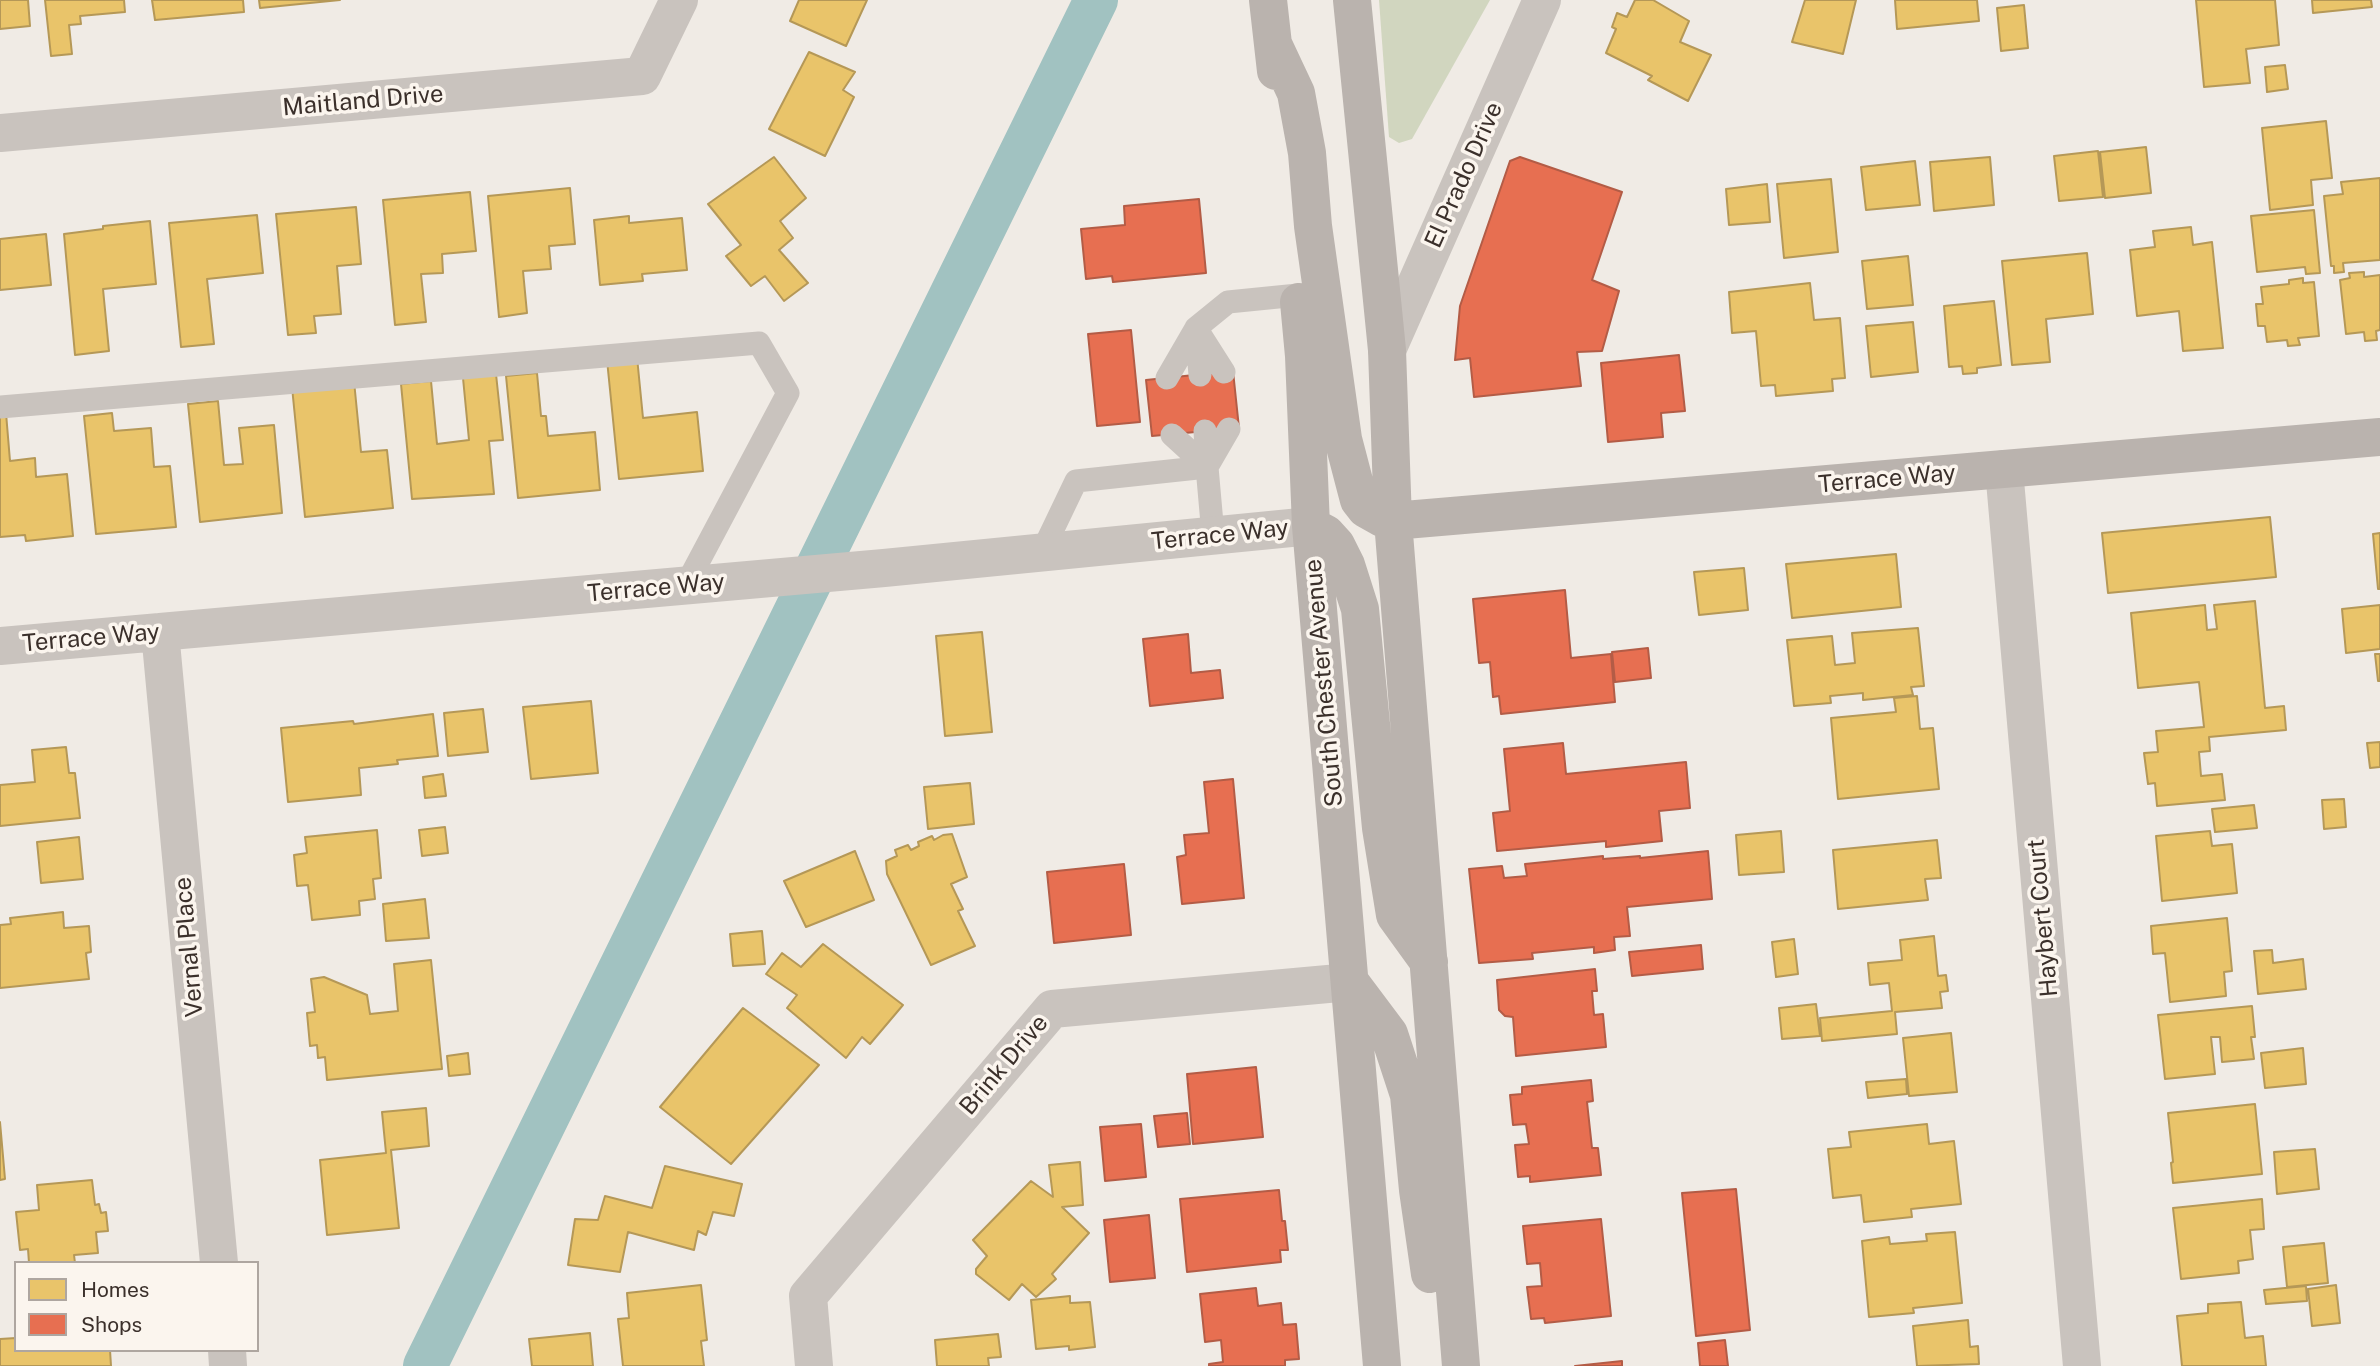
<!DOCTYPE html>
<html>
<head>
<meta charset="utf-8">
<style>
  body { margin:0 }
  #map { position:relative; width:2380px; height:1366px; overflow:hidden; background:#f0ebe5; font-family:"Public Sans",sans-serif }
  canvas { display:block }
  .legend { position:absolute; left:14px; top:1261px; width:245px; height:91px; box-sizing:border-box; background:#fbf5ee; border:2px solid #aea6a0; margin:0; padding:9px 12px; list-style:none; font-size:21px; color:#3b302b }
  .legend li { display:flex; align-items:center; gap:14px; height:35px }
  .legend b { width:35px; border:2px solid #aea6a0 }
</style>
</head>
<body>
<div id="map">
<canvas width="2380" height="1366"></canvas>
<ul class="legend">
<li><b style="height:19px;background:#e9c46a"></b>Homes</li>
<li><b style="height:19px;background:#e76f51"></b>Shops</li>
</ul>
</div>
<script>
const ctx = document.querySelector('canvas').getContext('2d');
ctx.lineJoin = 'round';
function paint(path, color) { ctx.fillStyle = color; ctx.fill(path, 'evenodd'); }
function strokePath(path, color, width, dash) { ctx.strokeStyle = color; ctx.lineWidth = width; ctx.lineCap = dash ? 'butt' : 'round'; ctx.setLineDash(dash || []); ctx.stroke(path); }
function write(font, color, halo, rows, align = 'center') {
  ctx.font = font + ' "Public Sans",sans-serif'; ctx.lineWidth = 7; ctx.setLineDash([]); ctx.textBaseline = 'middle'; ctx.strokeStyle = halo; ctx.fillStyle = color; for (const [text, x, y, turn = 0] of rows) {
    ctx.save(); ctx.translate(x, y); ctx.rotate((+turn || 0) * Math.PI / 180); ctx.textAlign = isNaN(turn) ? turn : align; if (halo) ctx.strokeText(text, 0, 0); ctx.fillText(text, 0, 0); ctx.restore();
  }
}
paint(new Path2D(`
  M1379 0H1490L1412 139 1399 143 1389 137Z`), '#d1d6bf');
const homes = new Path2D(`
  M0 0H28L30 26 0 29Z
  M45 0H124L125 12 80 16 81 24 69 25 72 54 51 56Z
  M152 0H243L244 12 155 20Z
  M259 0H340L260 8Z
  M799 0H867L846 46 790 21Z
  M1635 0H1653L1689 21 1680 42 1711 55 1688 101 1648 80 1652 76 1606 53 1616 29 1612 27 1617 13 1627 17Z
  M1805 0H1856L1843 54 1792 42Z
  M1895 0H1977L1979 21 1897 29Z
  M2196 0H2275L2279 45 2246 49 2250 83 2204 87Z
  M2312 0H2371L2372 7 2313 13Z
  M2024 5 2028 48 2001 51 1997 8Z
  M809 52 855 72 843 90 854 97 825 156 769 129Z
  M2285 65 2288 89 2267 92 2265 67Z
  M2326 121 2332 178 2311 180 2313 205 2270 210 2262 128Z
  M2146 147 2151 193 2105 198 2100 152Z
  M2098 151 2103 197 2059 201 2054 156Z
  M774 157 806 198 780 221 793 238 779 250 808 283 784 301 765 276 751 286 726 256 741 245 708 204Z
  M1990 157 1994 205 1934 211 1930 162Z
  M1915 161 1920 205 1866 210 1861 167Z
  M2380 178V260L2343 263 2344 272 2334 273V266H2331L2324 196 2343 194 2341 182Z
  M1831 179 1838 252 1784 258 1777 184Z
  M1767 184 1770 222 1729 225 1726 189Z
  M570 188 575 244 549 246 551 269 523 271 527 313 499 317 488 196Z
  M470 192 476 251 442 254 443 273 421 274 426 322 395 325 383 200Z
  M356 207 361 264 337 266 341 314 314 316 316 333 288 335 276 214Z
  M2314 210 2320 273 2306 274 2305 267 2257 272 2251 216Z
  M257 215 263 273 207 279 214 344 181 347 169 223Z
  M629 216V223L682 218 687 270 642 274 643 281 600 285 594 220Z
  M150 221 156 284 103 289 109 351 75 355 64 234 103 229V226Z
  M2191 227 2193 245 2212 242 2223 348 2183 351 2179 311 2137 316 2130 250 2155 247 2153 231Z
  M46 234 51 285 0 290V239Z
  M2087 253 2093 314 2046 319 2050 362 2012 365 2002 261Z
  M1908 256 1913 305 1867 309 1862 261Z
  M2364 272V277L2380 275V330L2376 331 2377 340 2365 341 2364 332 2346 334 2340 280 2350 278 2349 273Z
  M2303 278V283L2314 282 2319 336 2298 338 2300 345 2288 346 2287 340 2267 342 2265 326H2258L2256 304H2263L2261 287 2289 284V280Z
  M1810 283 1814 320 1840 318 1845 378 1832 379 1833 391 1776 396 1775 385 1761 386 1756 331 1732 333 1729 292Z
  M1994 301 2001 365 1977 368V373L1963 374 1962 366 1949 367 1944 306Z
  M1913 322 1918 372 1871 377 1866 326Z
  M637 357 643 418 697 412 703 471 619 479 607 360Z
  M537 373 541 416H546L548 436 595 432 600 490 518 498 506 376Z
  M496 374 503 440 489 441 494 494 412 499 401 384 431 381 437 444 469 440 463 378Z
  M354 381 361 452 387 450 393 508 305 517 292 387Z
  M218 401 224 465 243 464 239 428 274 425 282 513 200 522 188 404Z
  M0 413H6L10 461 35 458 36 477 67 474 73 536 26 541 25 535 0 537Z
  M112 413 114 431 151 428 154 467 170 466 176 527 96 534 84 416Z
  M2270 517 2276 577 2108 593 2102 533Z
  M2380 533V589H2378L2373 534Z
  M1896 554 1901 607 1792 618 1786 564Z
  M1744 568 1748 610 1699 615 1694 572Z
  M2255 601 2265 708 2284 706 2286 730 2209 737 2210 751 2199 752 2201 776 2222 774 2225 800 2157 806 2155 783 2148 784 2144 753 2158 752 2156 731 2204 727 2199 682 2138 688 2131 613 2205 605 2207 630 2217 629 2214 605Z
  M2380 605V649L2346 653 2342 609Z
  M1918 628 1924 686 1911 687 1913 695 1863 700V693L1830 696 1831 703 1794 706 1787 640 1832 636 1835 665 1855 663 1852 633Z
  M982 632 992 732 945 736 936 636Z
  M2375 654H2380V681H2378Z
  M1917 696 1920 729 1933 728 1939 789 1838 799 1831 718 1896 712 1894 698Z
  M591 701 598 773 531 779 523 707Z
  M483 709 488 752 448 756 444 713Z
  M433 714 438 756 397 760 398 764 359 768 361 795 288 802 281 728 353 721 354 724Z
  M2380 742V767L2370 768 2367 743Z
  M66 747 69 773H75L80 818 0 826V785L35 782 32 750Z
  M443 774 446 796 425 798 423 777Z
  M970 783 974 824 928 829 924 787Z
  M2344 799 2346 827 2324 829 2322 800Z
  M2254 805 2257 828 2215 832 2212 809Z
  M445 827 448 853 422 856 419 830Z
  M377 830 381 878 373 879 375 899 359 901 360 915 312 920 308 885 297 886 294 855 307 853 305 837Z
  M1781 831 1784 872 1739 875 1736 835Z
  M2210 831 2212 846 2232 844 2237 893 2162 901 2156 836Z
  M952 834 967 877 951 884 963 909 958 911 975 946 931 965 887 874 886 861 897 856 895 850 908 845 911 850 919 846 918 842 932 836 934 840 943 835Z
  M79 837 83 879 41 883 37 842Z
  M1937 840 1941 878 1925 879 1928 900 1838 909 1833 850Z
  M855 851 874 900 806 927 784 881Z
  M425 899 429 938 386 941 383 904Z
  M63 912 64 928 89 926 91 952 86 953 89 979 0 988V925L11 924 10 918Z
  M2227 918 2232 971 2224 972 2226 996 2170 1002 2165 953 2153 954 2151 926Z
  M762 931 765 964 733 966 730 934Z
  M1934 936 1938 976 1946 975 1948 991 1940 992 1942 1008 1895 1012 1897 1034 1822 1041 1820 1018 1892 1011 1889 983 1870 985 1868 963 1902 960 1900 940Z
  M1794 939 1798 974 1776 977 1772 942Z
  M823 944 903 1005 870 1044 862 1037 846 1058 787 1008 797 995 766 974 782 953 801 967Z
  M2272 950 2273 963 2303 959 2306 989 2258 994 2254 951Z
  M431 960 442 1069 327 1080 325 1057 318 1058 317 1045 310 1046 307 1013 315 1012 311 979 324 977 367 995 370 1014 398 1011 394 964Z
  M1816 1004 1820 1036 1782 1039 1779 1008Z
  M2252 1006 2255 1037H2251L2254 1059 2222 1062 2220 1037H2211L2215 1074 2165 1079 2158 1015Z
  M743 1008 819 1065 731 1164 660 1107Z
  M1951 1033 1957 1092 1909 1096 1903 1038Z
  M2303 1048 2306 1084 2265 1088 2261 1053Z
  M468 1053 470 1074 449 1076 447 1056Z
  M1906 1079 1907 1094 1868 1098 1866 1082Z
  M2255 1104 2262 1174 2173 1183 2171 1163 2173 1162 2168 1113Z
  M426 1108 429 1146 391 1150 399 1228 327 1235 320 1160 386 1153 382 1112Z
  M0 1122 5 1179 0 1180Z
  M1927 1124 1929 1144 1954 1141 1961 1204 1911 1209 1912 1217 1864 1222 1861 1195 1833 1198 1828 1149 1851 1147 1849 1132Z
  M2315 1149 2319 1189 2277 1194 2274 1152Z
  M1080 1162 1083 1205 1062 1207 1089 1233 1052 1274 1056 1279 1036 1297 1022 1284 1009 1300 976 1274V1269L987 1256 973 1240 1031 1181 1053 1197 1049 1165Z
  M665 1166 742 1184 734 1216 713 1212 706 1235 698 1231 694 1250 628 1232 620 1272 568 1265 575 1219 598 1220 605 1196 652 1208Z
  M92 1180 95 1205 99 1204 101 1213 106 1212 108 1231 96 1232 98 1253 74 1255 75 1263H29L28 1249 20 1250 16 1212 39 1210 37 1185Z
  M2262 1199 2264 1229 2250 1230 2253 1259 2238 1261 2239 1273 2181 1279 2173 1208Z
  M1955 1232 1962 1303 1913 1308 1914 1313 1869 1317 1862 1241 1889 1237 1890 1244 1927 1241 1926 1234Z
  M2324 1243 2328 1283 2287 1287 2283 1247Z
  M701 1285 707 1340 701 1341 704 1366H623L618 1319 629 1318 627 1293Z
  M2336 1285 2340 1323 2312 1326 2308 1289Z
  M2306 1286 2307 1301 2266 1304 2264 1290Z
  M1070 1296V1303L1090 1302 1095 1347 1069 1350V1346L1036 1349 1031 1300Z
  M2241 1302 2245 1338 2263 1336 2266 1366H2182L2177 1316 2208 1313V1304Z
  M1968 1320 1970 1347 1978 1346 1979 1364 1917 1366 1913 1326Z
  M590 1333 593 1366H532L529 1339Z
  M998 1334 1001 1357 988 1358 989 1366H937L935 1340Z
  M16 1338V1350H110L111 1366H0V1339Z`);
paint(homes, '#e9c46a');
strokePath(homes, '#b59857', 2);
const shops = new Path2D(`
  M1520 157 1622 192 1592 280 1619 291 1602 351 1577 352 1581 386 1474 397 1470 358 1455 360 1460 306 1510 161Z
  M1199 199 1206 273 1113 282 1112 276 1086 279 1081 229 1125 225 1124 206Z
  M1131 330 1140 422 1097 426 1088 334Z
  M1679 355 1685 411 1661 413 1663 437 1608 442 1601 363Z
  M1233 371 1239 428 1152 436 1146 380Z
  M1565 590 1571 658 1611 654 1615 702 1501 714 1499 696 1493 697 1490 662 1479 663 1473 599Z
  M1188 634 1191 673 1220 670 1223 698 1150 706 1143 639Z
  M1648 648 1651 678 1615 682 1612 652Z
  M1563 743 1566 774 1686 762 1690 808 1659 811 1662 841 1606 847V841L1497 851 1493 813 1510 811 1504 749Z
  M1233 779 1244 898 1182 904 1177 857 1186 855 1184 835 1209 833 1204 782Z
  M1708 851 1712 899 1627 907 1630 936 1614 937 1615 950 1594 953V947L1532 953 1533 959 1479 963 1469 869 1502 866 1504 878 1527 876 1525 864 1603 856V859L1640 856V858Z
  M1124 864 1131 935 1054 943 1047 872Z
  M1701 945 1703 969 1632 976 1629 952Z
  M1595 969 1597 991H1592L1594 1015 1603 1014 1606 1047 1516 1056 1513 1017 1505 1016 1499 1010 1497 980Z
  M1256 1067 1263 1137 1193 1144 1187 1074Z
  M1591 1080 1593 1101 1587 1102 1592 1148H1598L1601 1175 1530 1182V1176L1518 1177 1515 1145 1529 1144 1526 1124 1513 1125 1510 1095 1522 1094V1087Z
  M1187 1113 1190 1144 1158 1147 1154 1116Z
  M1141 1124 1146 1177 1105 1181 1100 1127Z
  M1736 1189 1750 1330 1696 1336 1682 1193Z
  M1279 1190 1282 1221H1285L1288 1250H1280L1281 1262 1187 1272 1180 1199Z
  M1149 1215 1155 1278 1110 1282 1104 1220Z
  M1601 1219 1611 1316 1545 1323 1544 1318 1531 1319 1527 1287 1542 1286 1540 1263 1527 1264 1523 1226Z
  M1256 1288 1258 1306 1281 1303 1283 1325 1296 1324 1299 1359 1285 1360V1366H1209V1364L1223 1362 1221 1340 1205 1342 1200 1294Z
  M1725 1340 1728 1366H1700L1698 1343Z
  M1622 1361V1366H1575Z`);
paint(shops, '#e76f51');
strokePath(shops, '#b35c46', 2);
strokePath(new Path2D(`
  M425 1366 1096 0`), '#a1c2c1', 44);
strokePath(new Path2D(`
  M1200 375 1196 328 1228 302 1298 295
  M1167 378 1196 328 1224 372
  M0 407 759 343 788 393 686 585
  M1205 431 1207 467
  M1172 435 1207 467
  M1207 467 1229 429
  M1042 552 1076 481 1207 467 1213 535`), '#c9c3be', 23);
strokePath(new Path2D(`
  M0 133 642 76 679 0
  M1387 350 1542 0
  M2004 469 2082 1366
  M160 632 219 1263
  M0 646 884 568 1311 526
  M227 1350 228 1366
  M814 1366 808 1296 1052 1009 1350 982`), '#c9c3be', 38);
strokePath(new Path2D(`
  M1268 0 1276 71
  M1352 0 1387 350 1393 521 1461 1366
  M1273 44 1296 93 1307 153 1313 226 1343 439 1355 485 1359 500 1366 509 1382 518 1393 521 2380 437
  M1299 302 1304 356 1311 526 1382 1366
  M1311 526 1326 534 1336 545 1346 565 1360 609 1381 828 1395 915 1429 962
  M1350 982 1389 1034 1409 1095 1418 1190 1430 1274`), '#bab3ae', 38);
write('24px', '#3b302b', '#fbf5ee', [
  ["Maitland Drive",363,101,-5],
  ["El Prado Drive",1464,175,-66],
  ["Terrace Way",1887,479,-5],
  ["Terrace Way",1220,535,-6],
  ["Terrace Way",656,588,-5],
  ["Terrace Way",91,638,-5],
  ["South Chester Avenue",1324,683,-95],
  ["Haybert Court",2043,918,-95],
  ["Vernal Place",189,947,-95],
  ["Brink Drive",1004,1065,-50]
]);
</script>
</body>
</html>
